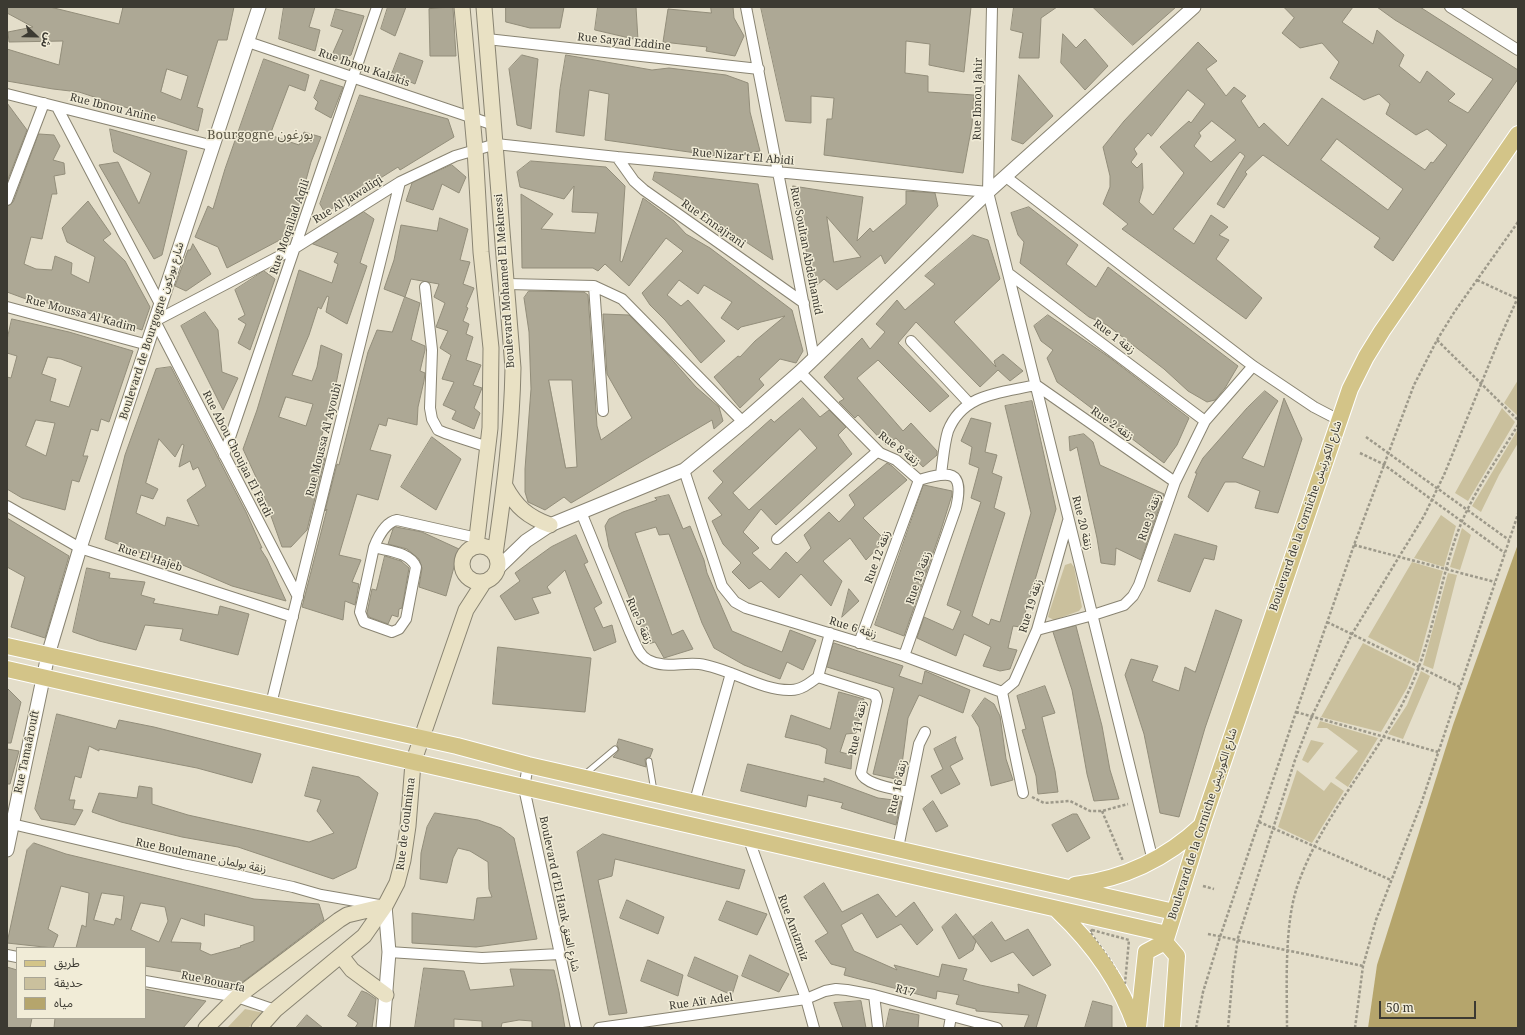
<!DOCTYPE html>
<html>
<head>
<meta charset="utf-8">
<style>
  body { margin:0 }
  #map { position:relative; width:1525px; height:1035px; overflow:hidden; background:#e4deca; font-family:"Noto Serif","Noto Sans Arabic",serif }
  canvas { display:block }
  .frame { position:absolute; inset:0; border:8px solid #3c3a32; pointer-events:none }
  .legend { position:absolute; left:16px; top:947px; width:130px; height:72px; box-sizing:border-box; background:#f1ecd7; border:1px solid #a9a595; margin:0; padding:5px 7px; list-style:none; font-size:12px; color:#3c3a32 }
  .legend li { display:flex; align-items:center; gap:8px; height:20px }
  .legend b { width:20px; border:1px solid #a9a595 }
  .north { position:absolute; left:16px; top:16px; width:40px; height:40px; -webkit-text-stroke:3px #f1ecd7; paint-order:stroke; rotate:112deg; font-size:11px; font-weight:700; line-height:16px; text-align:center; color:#3c3a32 }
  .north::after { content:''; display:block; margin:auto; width:14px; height:18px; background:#3c3a32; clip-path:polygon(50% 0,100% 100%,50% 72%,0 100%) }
  .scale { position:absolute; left:1379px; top:1001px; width:97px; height:18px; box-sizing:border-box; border:2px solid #3c3a32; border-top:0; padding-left:5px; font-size:12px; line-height:14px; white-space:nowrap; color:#3c3a32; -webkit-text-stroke:3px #f1ecd7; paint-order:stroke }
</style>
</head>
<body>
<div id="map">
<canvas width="1525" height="1035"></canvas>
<div class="frame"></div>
<ul class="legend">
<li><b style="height:5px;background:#d3c488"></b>طريق</li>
<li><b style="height:11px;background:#cac09d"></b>حديقة</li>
<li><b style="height:11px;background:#b5a56c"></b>مياه</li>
</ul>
<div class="north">ش</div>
<div class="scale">50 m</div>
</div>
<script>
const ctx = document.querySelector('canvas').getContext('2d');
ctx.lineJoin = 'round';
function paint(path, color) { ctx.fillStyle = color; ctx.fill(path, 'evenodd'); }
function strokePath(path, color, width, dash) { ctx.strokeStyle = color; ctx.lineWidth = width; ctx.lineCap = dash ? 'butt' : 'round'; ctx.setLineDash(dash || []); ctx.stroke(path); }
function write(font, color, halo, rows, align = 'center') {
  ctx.font = font + ' "Noto Serif","Noto Sans Arabic",serif'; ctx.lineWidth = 3; ctx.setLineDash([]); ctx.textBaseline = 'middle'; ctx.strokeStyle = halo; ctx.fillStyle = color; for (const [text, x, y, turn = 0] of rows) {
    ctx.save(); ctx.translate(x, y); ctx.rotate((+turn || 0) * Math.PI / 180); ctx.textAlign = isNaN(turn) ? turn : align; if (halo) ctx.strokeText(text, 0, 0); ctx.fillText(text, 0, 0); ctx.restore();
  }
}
paint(new Path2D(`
  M1518 380V416L1504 403Z
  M1502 408 1515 422 1468 501 1455 493Z
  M1518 429V443L1499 475 1481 512 1472 506Z
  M1441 515 1456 526 1444 567 1414 558Z
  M1462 528 1471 535 1460 570 1450 567Z
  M1412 562 1443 571 1418 663 1368 637Z
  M1071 563 1074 567 1082 607 1079 611 1054 620 1048 617 1049 613 1065 565Z
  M1448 573 1457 575 1433 669 1423 665Z
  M1363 643 1415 669 1407 688 1381 732 1321 717Z
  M1421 671 1430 676 1403 739 1388 734 1407 705Z
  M1320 721 1378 738 1348 787 1335 778 1358 751 1327 728H1317Z
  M1311 740 1324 743 1308 763 1302 760Z
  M1297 770 1324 791 1331 782 1344 791 1312 843 1278 827Z
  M245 1009 264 1013 248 1028H227Z`), '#cac09d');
paint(new Path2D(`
  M1518 544V1028H1368L1377 965 1453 725Z`), '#b5a56c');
const building = new Path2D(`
  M7 7H50L119 24 123 7H234L227 40H218L197 107 203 109 198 131 79 92 53 89 7 81V49L59 65 63 41 9 42 8 32 33 27 7 13ZM167 69 188 76 181 100 161 92Z
  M284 7H315L309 27 320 30 315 51 279 39Z
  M388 7H406L395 36 381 29Z
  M506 7H564L560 28H530L506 22Z
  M598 7H636L638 40 595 30Z
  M711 7H733L734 18 744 36 735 56 706 51 707 47 663 42 668 9 711 13Z
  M761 7H971L964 72 929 65 930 44 906 41 905 73 928 76V92L974 95 972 125 963 173 824 155 827 119H832L834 98 811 96V123L786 121Z
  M1014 7H1057L1041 18 1039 58H1019L1023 33 1011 30Z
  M1093 7H1176L1133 45Z
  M1284 7H1353L1342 22 1373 44 1377 30 1404 55 1399 66 1420 83 1427 71 1455 94 1448 101 1468 113 1493 79 1395 20 1377 7H1420L1518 70V79L1393 261 1374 247 1380 238 1263 155 1245 172 1247 174 1224 208 1217 204 1245 156 1240 152 1173 229 1194 244 1211 215 1228 227 1219 235 1229 240 1216 259 1262 298 1246 319 1122 229 1128 224 1103 204 1110 187V176L1103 147 1124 121 1198 42 1217 61 1206 69 1226 96 1234 87 1246 96 1241 101 1259 128 1264 123 1288 146 1322 98 1425 170 1431 162 1433 163 1447 145 1427 129 1416 135 1386 114 1390 104 1379 94 1364 100 1330 78 1339 62 1322 43 1300 48 1282 33 1294 18ZM1188 90 1205 104 1191 123 1189 121 1160 147 1184 173 1153 215 1139 202 1143 188 1142 163 1137 168 1131 162 1137 154 1134 149 1148 133 1151 136ZM1212 121 1236 140 1211 162 1194 146 1201 136 1199 133ZM1337 139 1403 189 1388 210 1321 160Z
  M453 8 456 56H430L429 9Z
  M336 9 364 16 351 55 342 60 331 57 343 30 331 26Z
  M1063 34 1076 48 1085 39 1108 66 1085 90 1061 63Z
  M400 53 423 61 415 84 392 74Z
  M522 55 538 59 531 129 517 125 509 69Z
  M566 55 652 70 669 68 726 75 748 83 750 112 760 151 724 157 605 140 609 94 589 90 584 136 556 132 560 89Z
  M264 59 309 75 305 91 289 85 270 135 299 145 304 132 321 137 311 162 291 234 227 268 218 247 195 237 208 206 213 209 225 169Z
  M1019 75 1053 116 1023 144 1012 140Z
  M321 80 343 87 331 118 315 109 318 102 314 98Z
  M360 95 448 119 454 137 400 170 398 167 325 213 320 204Z
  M7 103 27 130 7 182Z
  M110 129 187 151 162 255 154 259 99 165 118 162 139 204 151 173 114 152Z
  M39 134 54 135 60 146 53 160 64 163 65 174 54 176 57 194H52L42 239 31 237 24 264 36 269 52 270 55 256 72 263 71 274 89 283 95 257 67 242 62 228 88 201 111 234 103 240 125 261 150 307 142 330 69 307 26 299 7 292V206L13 202Z
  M531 161 606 167 625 186 620 261 622 262 643 198 674 221 686 234 710 248 792 310 803 351 796 363 780 359 759 379 764 385 740 408 714 377 738 356 740 357 755 341 785 316 741 327 738 330 721 318 732 302 704 285 698 294 679 280 667 295 681 306 688 300 725 341 701 363 665 320 650 305 642 293 683 251 666 238 629 286 605 264 598 271 593 268H522L521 194 553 214 541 229 595 233 598 213 572 212 574 186 564 199 520 187 517 172Z
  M452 165 466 177 459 193 442 184 433 210 406 201 412 183Z
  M655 172 758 184 773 260 653 180Z
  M793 186 863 197 857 241 870 228 873 232 906 204V191L935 193 938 206 885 264 881 255 837 290 824 279 817 285 812 275 798 216ZM827 217 852 246 861 257 834 262Z
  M1029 207 1078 245 1066 264 1096 287 1108 267 1238 366 1225 388 1215 400 1207 402 1188 391 1164 369 1107 325 1089 317 1020 263 1024 242 1018 235 1011 213Z
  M364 212 374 219 360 263 367 266 347 324 326 312 329 297 327 296 321 309 318 307 309 335 292 375 312 381 317 367 321 345 342 354 333 399 316 454 325 458 307 530 291 547H282L261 488 243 449 257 410 299 270 332 283 338 264 334 262 338 253 313 244ZM286 397 313 404 306 426 279 417Z
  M440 218 468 229 460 260 470 262 463 284 474 288 466 307 468 308 463 321 469 324 466 334 473 337 466 360 481 365 473 385 482 388 474 408 480 413 474 429 452 419 456 411 443 405 454 382 442 379 451 355 440 348 448 331 436 327 445 303 434 297 439 284 411 279 405 297 384 289 394 260 401 225 437 231Z
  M973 235 988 240 1000 279 954 322 996 367 994 361 1003 354 1023 371 1010 381 998 370 980 387 916 322 898 343 949 396 930 412 878 360 857 378 903 431 911 423 937 451V455L923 467 896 438 886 445 858 415 855 418 839 402 844 399 824 377 862 338 870 349 885 332 876 324 897 300 905 310 935 284 925 276Z
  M193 244 211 274 186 291 175 286 188 250H190Z
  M264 271 275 279 250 350 238 343 246 324 238 319 245 315 235 290Z
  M529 291 584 292 588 295 597 426 601 440 632 418 607 374 603 314 629 315 667 354 696 387 719 407 723 421 714 429 712 420 571 503 564 497 545 510 528 502 525 492V469L531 389 529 332 524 298ZM549 380H572L577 467 566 468Z
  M405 297 420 303 411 340 425 346V350L420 371 425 373 424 381 418 407 417 425 388 418 386 426 379 424 370 450 391 455 378 500 357 494 339 555 361 560 352 582 359 584 355 605 345 601 343 620 302 607 327 509 325 511 337 464 339 465 368 352 377 330 392 332Z
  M205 312 218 330 222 372 238 378 223 410 181 326Z
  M1048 315 1109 357 1189 418 1177 445 1164 463 1057 382 1047 358 1053 350 1041 341 1034 326Z
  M12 319 69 332 133 351 109 422 101 419 98 431 91 429 83 456H88L79 482 72 480 65 510 22 498 7 489V377L11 378 17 356 7 353V340ZM48 357 61 359 82 367 69 407 50 401 56 379 42 374ZM36 420 55 423 46 456 26 446Z
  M171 367 246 512 262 548H260L267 559 286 601 232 586 178 563 151 557 105 539 125 455 156 369ZM159 439 175 457 182 444 184 445 179 467 190 461 193 470 198 467 206 486 187 500 199 526 167 517 165 526 136 513 141 495 153 499 158 489 146 483Z
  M1265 391 1278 401 1242 458 1264 467 1284 398 1302 439 1278 513 1255 508 1260 491 1236 482H1225L1208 512 1188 497 1197 473H1195L1203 458 1247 408Z
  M803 398 820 417 829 410 846 427 838 435 852 454 776 525 761 509 743 532 759 548 752 553 770 570 786 552 797 563 811 548 804 535 829 512 839 522 855 505 849 495 887 463 892 466 907 480 863 518 885 540 866 560 850 538 823 561 842 581 831 606 801 574 779 598 761 581 749 589 732 572 741 563 723 544 712 521 722 515 708 498 723 482 713 471 771 419 774 422ZM800 429 817 448 749 510 733 493Z
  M1032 401 1056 509 1021 627 1013 626 1008 648 1017 650 1010 669 1000 671 983 666 991 647 964 634 956 656 917 638 924 617 953 630 961 611 947 605 981 502 971 498 979 468 969 464 972 447 961 441 971 418 991 423 985 452 997 455 992 473 1002 477 994 508 1005 513 972 616 989 625 991 619 1000 622 1031 513 1005 406Z
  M1084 434 1093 442 1100 465 1164 494 1141 560 1116 548 1115 565 1101 563 1097 538 1077 447 1070 451 1069 437Z
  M432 437 461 459 436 510 401 487Z
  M924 485 952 491V495L940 533 904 636 875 625Z
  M669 495 683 529 690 526 704 560 707 573 732 631 782 652 790 630 816 640 803 670 787 662 780 679 744 665 714 648 702 623 669 534 659 535 656 527 635 533 672 635 683 630 693 649 664 658 655 642 648 644 609 547 605 526 609 519 623 512 657 500 655 498Z
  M7 518 69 556 45 638 11 627 25 577 7 567Z
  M396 527 422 532 459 549 446 596 419 587 422 568 419 559 407 549 388 544 393 529Z
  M1175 534 1217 546 1214 560 1204 558 1190 592 1158 581Z
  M576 535 588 562 584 564 602 603 594 608 603 628 612 625 616 642 594 651 565 570 547 587 551 593 532 598 539 613 515 620 500 596 520 581 515 573 551 547Z
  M385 556 401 561 409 568 402 608 399 609 398 617 392 615 388 624 369 617 367 613 372 589 376 590Z
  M87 568 110 573 109 578 145 582 141 595 155 599 153 603 218 615 220 606 249 614 238 655 180 640 183 629 145 625 136 650 99 641 73 632Z
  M849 589 859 601 842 617Z
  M1216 610 1242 620 1205 728 1179 817 1160 813 1144 734 1125 675 1131 659 1158 666 1152 681 1179 691 1185 667 1195 672Z
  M1076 626 1102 726 1110 770 1119 799 1094 801 1087 774 1072 690 1053 632Z
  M834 643 903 666 899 676 922 684 925 671 970 690 963 713 919 695 908 718 900 780 873 774 894 688 827 667Z
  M498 647 591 658 585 712 493 704Z
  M1045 686 1055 713 1042 717 1055 771 1058 792 1038 794 1036 776 1022 730 1026 729 1017 696Z
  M7 688 21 702 11 743H7Z
  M839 692 864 699 856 733 846 734 840 752 852 755 851 769 825 763 827 749 819 745 785 737 791 715 830 729Z
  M985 698 994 704 1000 716 1006 759 1013 780 991 786 979 727 972 716Z
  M57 714 116 729 119 720 154 727 261 754 252 783 197 768 99 749V751L89 746 81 778 75 776 69 800H75L73 809 83 810 75 825 41 819 35 809Z
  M956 737 955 740 963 759 950 766 960 784 941 794 931 776 943 769 934 749Z
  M619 739 653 749 650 757 645 759 646 767 613 757 619 750 617 745Z
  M7 749 19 751 10 784H7Z
  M748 764 824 782V778L878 798 901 801 896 825 841 808 843 803 808 795 806 807 741 791Z
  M313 767 359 777 378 793 356 868 333 879 238 847 182 837 121 822 92 812 99 793 137 798 139 786 152 788V804L188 815 309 842 334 833 317 811 321 800 305 796Z
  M933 801 948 826 936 832 923 809Z
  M435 813 478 820 501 828 514 838 537 939 476 947 412 943V913L474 920 477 898 492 897 489 889 488 862 470 851 458 848 453 858 447 883 420 879 421 853 427 827Z
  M1073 814H1077L1090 838 1067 852 1052 825Z
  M603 834 745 870 739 889 615 859 612 876 598 880 627 1013 609 1015 577 852Z
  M34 843 66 854 254 899 319 904 324 920 232 990 182 972 145 966V948H76L82 925 86 927 89 893 61 886 48 929 58 935 53 948 7 943 27 850ZM102 893 124 896 121 920 116 918 114 925 94 920ZM141 903 165 907 168 921 159 942 131 930ZM205 914 254 926V941L240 946 241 947 211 955 200 950 201 943 171 942 181 918 204 926Z
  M824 883 842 912 878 894 896 917 914 902 933 930 917 945 901 924 877 938 862 913 841 925 854 951 897 970 894 965 939 977 942 964 967 969 963 980 980 985 1019 993 1018 984 1046 995 1036 1028H1024L1029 1015 976 1011V1009L956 1004 959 995 937 991 936 999 844 975 846 968 831 964 815 941 828 933 804 897Z
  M627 900 664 917 658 934 620 918Z
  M727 901 767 914 757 935 719 920Z
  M956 914 976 941 973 950 959 959 942 927Z
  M992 922 1005 941 1028 929 1051 965 1033 976 1013 952 991 962 973 937Z
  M750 955 789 974 779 992 742 976Z
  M695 957 738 976 732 995 688 976Z
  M648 960 683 975 678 996 641 981Z
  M7 967 17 970V1018H32L30 1028H7Z
  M424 968 464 971 470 990 514 986 510 969 554 970 559 992 565 1028H532V1021L519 1020 502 1023 501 1028H482V1021L454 1019V1028H415Z
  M145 989 206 1001 183 1028H54L55 1018H145Z
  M362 991 367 993 376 999 372 1028H355L358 1023 348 1016Z
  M861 1001 866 1028H843L834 1003Z
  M1093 1001 1112 1006V1028H1085Z
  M890 1009 919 1015 918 1028H886Z
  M307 1015 323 1028H296Z`);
paint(building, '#ada895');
strokePath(building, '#928d7a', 1);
const service = new Path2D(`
  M649 761 654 791
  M584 775 615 749`);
const minor = new Path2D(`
  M746 7 814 358
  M992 7 988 192 1153 861
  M1450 7 1518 50
  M487 39 759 69
  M248 42 494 125
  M7 94 214 146
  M57 107 160 304
  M617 157 634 181 644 190 804 303
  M1006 177 1253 366 1314 407 1339 420
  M7 200 44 103
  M1008 273 1205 421
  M507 284 594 286 622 299 743 422
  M594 286 603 411
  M425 287 432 350 430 408 432 419 438 430 445 433 488 447
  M7 307 148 345
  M911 341 969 403
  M800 372 880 453 896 460 919 480C949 471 965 469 956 508L904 656
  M224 455 377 7
  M684 470 722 586 735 602 746 608 904 656 1002 692 1023 793
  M941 474C943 460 944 444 948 431 963 393 1001 393 1036 385L1175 482
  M7 506 80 548 293 617
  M581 512 630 632C635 642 638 655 648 660 664 669 682 662 699 664 730 668 761 691 791 690 801 690 810 683 818 677
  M777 539 878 451
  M374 547C388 551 410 552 416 567L406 619 399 629 392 632 364 622 360 612 374 547C378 537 386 522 397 520L477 538
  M298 597 155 321 295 248 400 182 455 156 496 144 617 157 988 192
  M1037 630 1093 615 1124 605 1133 596 1139 585 1175 482 1205 421 1253 366
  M859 643 919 480
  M818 677 875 695 877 701 861 773C865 785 896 789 908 792
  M818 677 830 633
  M1002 692 1014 682 1037 630 1068 521
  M271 704 400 182
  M528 765 524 788 576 1028
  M695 801 731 673
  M12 824 183 864 293 887 321 895 379 905
  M748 837 806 999 814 1028
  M898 848 919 744 925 732
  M389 952 482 958 560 954
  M7 955 17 957
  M145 981 237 997 275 1010
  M874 995 878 1028
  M599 1028 806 999 825 991 836 989 847 990 874 995 997 1028
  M949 1028 951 1016`);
const tertiary = new Path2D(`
  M498 568 526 541 550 525 684 470 743 422 800 372 988 192 1194 7
  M7 850 48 655 80 548 259 7
  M383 1028 389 952 385 906`);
const secondary = new Path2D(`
  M462 7 475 149 481 252 491 348 490 428 476 546
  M484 7 513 368C512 430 504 492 495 554
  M505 486C516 507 528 517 550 525
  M462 564a18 18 0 1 1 36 0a18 18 0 1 1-36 0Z
  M341 956 352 970 386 995
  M206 1028 237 997 339 920 347 915 385 906
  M259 1028 275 1010 364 936 385 906 397 883 403 860 408 826 413 763 466 610 484 582`);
const primary = new Path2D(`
  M7 646 457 746 528 765 1174 912
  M7 669 1167 934
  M1075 885C1123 879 1167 858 1202 825
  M1058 911C1093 944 1120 981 1136 1028
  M1165 942 1177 956 1172 1028
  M1138 1028 1146 952 1165 942 1202 824 1350 389 1366 357 1382 331 1518 134`);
strokePath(service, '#898472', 7);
strokePath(minor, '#898472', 12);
strokePath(tertiary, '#898472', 15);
strokePath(secondary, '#898472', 17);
strokePath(primary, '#fff', 18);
strokePath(new Path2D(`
  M1477 280 1518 299
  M1437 340 1518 420
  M1366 437 1509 540
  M1360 453 1383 464 1505 553
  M1354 545 1495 582
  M1327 622 1460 687
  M1296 712 1438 752
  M1032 797 1044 803 1070 801 1090 811H1102L1128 804
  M1102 811 1123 861
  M1259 822 1391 880
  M1203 886 1214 889
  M1092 930 1129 940 1125 983H1123L1110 960 1090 932Z
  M1208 934 1363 966
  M1196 1028 1203 992 1220 937 1296 712 1354 545 1414 385 1437 340 1455 311 1518 222
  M1228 1028 1233 972 1238 938 1295 760 1312 716 1352 634 1424 516 1444 475 1499 340 1518 297
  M1287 1028C1287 985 1284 927 1297 887 1322 813 1380 756 1411 686 1433 638 1439 584 1457 534 1471 495 1497 460 1518 425
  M1355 1028 1363 966 1376 920 1421 804 1518 514`), '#9d998a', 2.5, [3, 2]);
strokePath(service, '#fff', 5);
strokePath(minor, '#fff', 10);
strokePath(tertiary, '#fff', 13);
strokePath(secondary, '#e9e1c4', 15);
strokePath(primary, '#d3c488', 16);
write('11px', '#3c3a32', '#f1ecd7', [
  ["Rue Sayad Eddine",624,42,6],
  ["Rue Ibnou Kalakis",364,68,19],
  ["Rue Ibnou Jahir",978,99,-89],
  ["Rue Ibnou Anine",113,108,14],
  ["Rue Nizar't El Abidi",743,157,5],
  ["Rue Al Jawaliqi",348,200,-32],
  ["Rue Ennajrani",713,224,35],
  ["Rue Moqallad Aqili",290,227,-71],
  ["Rue Soultan Abdelhamid",806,251,79],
  ["Boulevard Mohamed El Meknessi",505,281,-94],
  ["Rue Moussa Al Kadim",81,314,15],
  ["Boulevard de Bourgogne شارع بوركون",152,331,-72],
  ["Rue 1 زنقة",1114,337,37],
  ["Rue 2 زنقة",1112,424,35],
  ["Rue Moussa Al Ayoubi",324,440,-76],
  ["Rue 8 زنقة",899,449,37],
  ["Rue Abou Choujaa El Fardi",237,454,63],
  ["Boulevard de la Corniche شارع الكورنيش",1306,516,-71],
  ["Rue 3 زنقة",1150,517,-71],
  ["Rue 20 زنقة",1082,523,76],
  ["Rue 12 زنقة",878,557,-70],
  ["Rue El Hajeb",150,558,18],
  ["Rue 13 زنقة",919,578,-71],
  ["Rue 19 زنقة",1031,606,-73],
  ["Rue 5 زنقة",639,621,66],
  ["Rue 6 زنقة",853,628,17],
  ["Rue 11 زنقة",858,728,-79],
  ["Rue Tamaârouft",27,752,-78],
  ["Rue 16 زنقة",898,787,-78],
  ["Rue de Goulmima",406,824,-83],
  ["Boulevard de la Corniche شارع الكورنيش",1203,824,-72],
  ["Rue Boulemane زنقة بولمان",201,856,12],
  ["Boulevard d'El Hank شارع العنق",559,894,78],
  ["Rue Amizmiz",793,928,70],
  ["Rue Bouarfa",213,982,12],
  ["R17",905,991,15],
  ["Rue Aït Adel",701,1002,-8]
]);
write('13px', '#5a5544', '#f1ecd7', [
  ["Bourgogne بورغون",260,135]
]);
</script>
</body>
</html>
